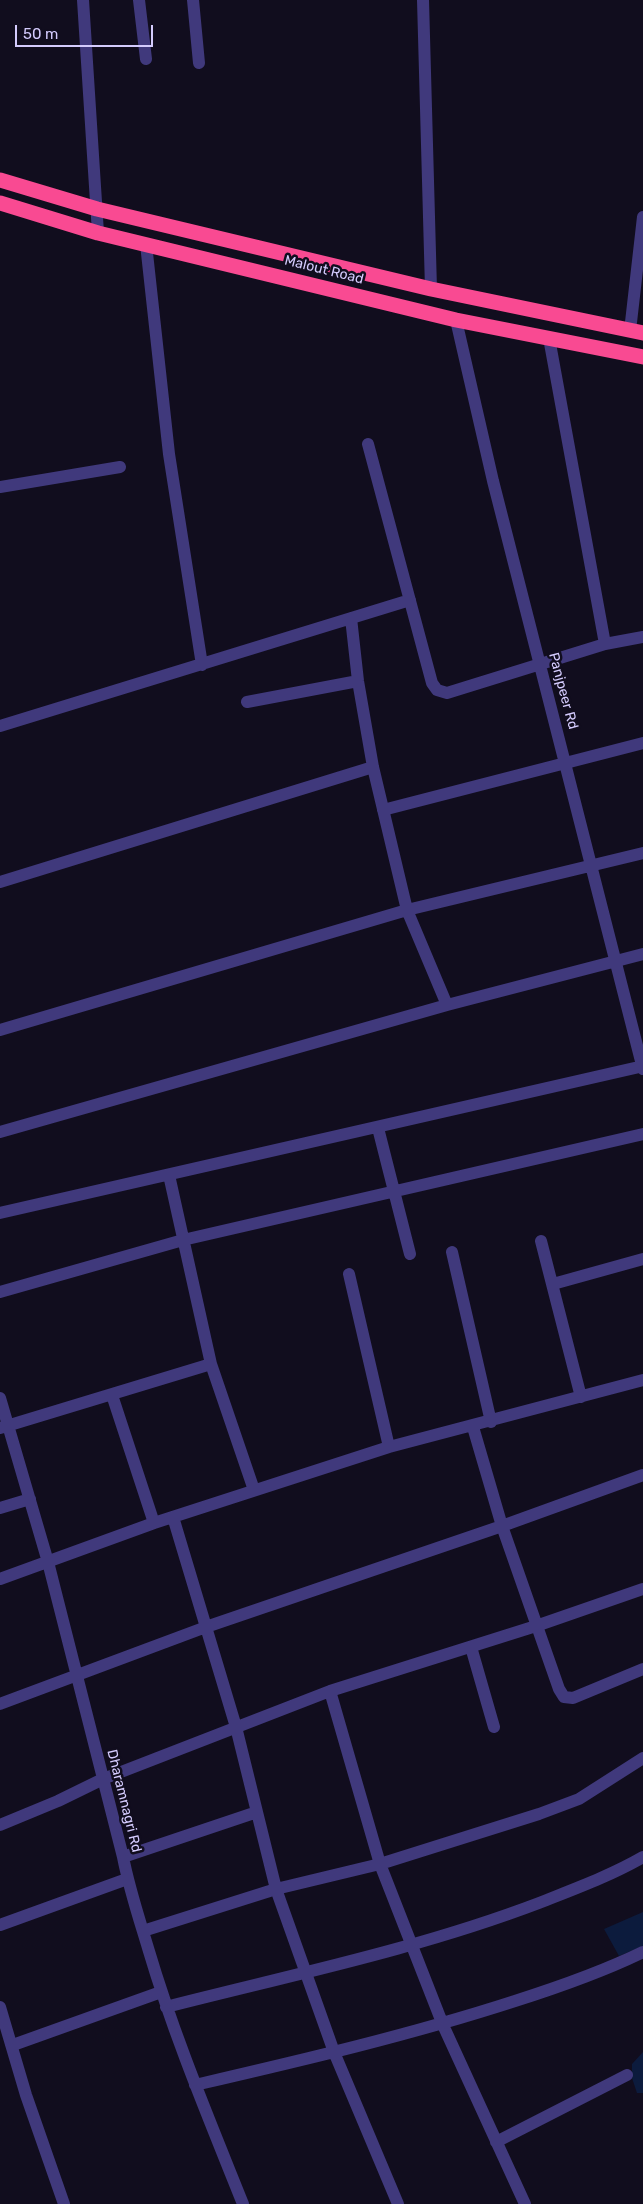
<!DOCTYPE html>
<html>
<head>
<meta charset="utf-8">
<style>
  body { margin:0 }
  #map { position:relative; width:643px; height:2204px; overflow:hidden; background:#110d1e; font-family:Rubik,sans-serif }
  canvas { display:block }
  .scale { position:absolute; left:15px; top:25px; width:138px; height:22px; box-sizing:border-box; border:2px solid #d4cbfd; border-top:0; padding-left:6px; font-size:15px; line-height:18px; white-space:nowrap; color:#d4cbfd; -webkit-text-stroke:4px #110d1e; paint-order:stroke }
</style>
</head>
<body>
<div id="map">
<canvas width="643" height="2204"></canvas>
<div class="scale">50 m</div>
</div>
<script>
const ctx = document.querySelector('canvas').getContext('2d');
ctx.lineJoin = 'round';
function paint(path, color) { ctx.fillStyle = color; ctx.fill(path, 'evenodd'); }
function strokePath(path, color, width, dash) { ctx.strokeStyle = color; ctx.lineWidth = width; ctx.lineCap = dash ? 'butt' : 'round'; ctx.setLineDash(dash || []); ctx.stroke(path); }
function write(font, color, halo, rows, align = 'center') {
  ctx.font = font + ' Rubik,sans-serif'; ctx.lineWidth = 5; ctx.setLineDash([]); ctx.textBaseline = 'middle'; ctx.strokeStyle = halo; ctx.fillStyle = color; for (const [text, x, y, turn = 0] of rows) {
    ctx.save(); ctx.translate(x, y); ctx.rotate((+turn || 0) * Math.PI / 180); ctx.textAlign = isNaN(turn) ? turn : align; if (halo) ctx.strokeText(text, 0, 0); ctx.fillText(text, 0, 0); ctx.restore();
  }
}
paint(new Path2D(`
  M643 1912V1946L619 1956 604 1929Z
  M643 2052V2093H637L632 2078V2064Z`), '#0c1b3d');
strokePath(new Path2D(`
  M83 0 98 233
  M139 0 146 59
  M193 0 199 63
  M423 0 431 289
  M146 244 169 454 202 665
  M456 320 493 481 643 1069
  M630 331 643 217
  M549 338 605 644
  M368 444 432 683 437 690 447 693 605 644 643 637
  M0 487 120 467
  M351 618 358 681 373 767 407 910 447 1005
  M247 702 358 681
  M0 726 410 600
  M383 810 643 743
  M0 882 373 767
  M0 1030 407 910 643 853
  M378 1128 410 1254
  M0 1132 447 1005 643 954
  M169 1175 211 1364 254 1490
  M0 1213 643 1066
  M541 1241 581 1397
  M452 1252 491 1422
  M349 1274 389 1447
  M553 1284 643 1259
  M0 1292 183 1240 643 1134
  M112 1395 154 1523
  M0 1398 48 1562 123 1857C129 1888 139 1918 148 1948 174 2036 209 2119 243 2204
  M473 1427 502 1526 559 1689 564 1697 573 1698 643 1669
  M0 1428 211 1364
  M0 1508 30 1499
  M173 1517 236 1727 276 1889 334 2052 398 2204
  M0 1579 154 1523 389 1447 643 1380
  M471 1647 494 1727
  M330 1691 380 1864 443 2025 525 2204
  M0 1704 206 1627 502 1526 643 1475
  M0 1825 58 1801 103 1779 330 1691 536 1626 643 1589
  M123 1857 257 1812
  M0 1925 127 1879
  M143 1931 276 1889 380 1864 539 1814 579 1799 643 1758
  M0 2007 26 2095 64 2204
  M166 2007C291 1975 418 1949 539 1903 574 1889 610 1876 643 1857
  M13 2045 161 1992
  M195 2085C303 2060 410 2035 515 2001 559 1987 602 1972 643 1952
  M496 2142 627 2075`), '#40397c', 12);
strokePath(new Path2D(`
  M0 180 97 209 431 289 643 333
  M0 203 98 233 456 320 643 357`), '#f94a92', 15);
write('14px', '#d4cbfd', '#110d1e', [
  ["Malout Road",324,270,14],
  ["Panjpeer Rd",563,691,75],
  ["Dharamnagri Rd",124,1801,76]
]);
</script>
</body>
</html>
